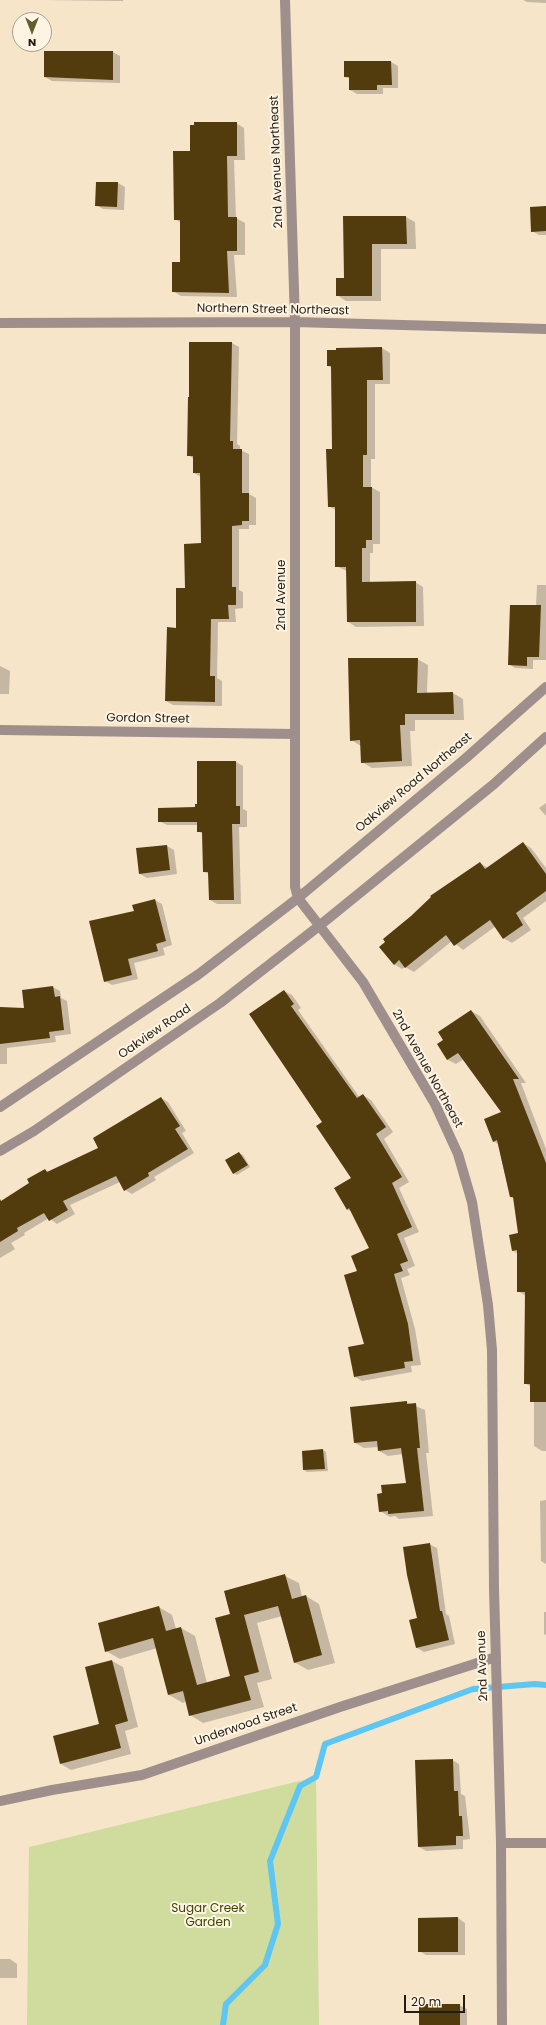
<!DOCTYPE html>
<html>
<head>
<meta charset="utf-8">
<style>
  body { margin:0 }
  #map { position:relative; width:546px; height:2025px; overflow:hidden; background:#f7e5ca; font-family:Poppins,sans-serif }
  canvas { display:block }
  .north { position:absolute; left:12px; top:12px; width:40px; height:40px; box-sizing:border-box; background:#fef4e3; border:1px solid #a69e8f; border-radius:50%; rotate:180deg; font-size:11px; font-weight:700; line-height:16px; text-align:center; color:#221c12 }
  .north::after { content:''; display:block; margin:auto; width:14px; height:18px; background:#625f2c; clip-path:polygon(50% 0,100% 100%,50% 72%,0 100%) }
  .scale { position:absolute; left:404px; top:1995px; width:61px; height:18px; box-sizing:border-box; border:2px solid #221c12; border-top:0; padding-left:5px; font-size:12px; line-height:14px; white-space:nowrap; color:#221c12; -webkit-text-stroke:3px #fef4e3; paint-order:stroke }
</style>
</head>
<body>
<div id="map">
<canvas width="546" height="2025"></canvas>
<div class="north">N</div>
<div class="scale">20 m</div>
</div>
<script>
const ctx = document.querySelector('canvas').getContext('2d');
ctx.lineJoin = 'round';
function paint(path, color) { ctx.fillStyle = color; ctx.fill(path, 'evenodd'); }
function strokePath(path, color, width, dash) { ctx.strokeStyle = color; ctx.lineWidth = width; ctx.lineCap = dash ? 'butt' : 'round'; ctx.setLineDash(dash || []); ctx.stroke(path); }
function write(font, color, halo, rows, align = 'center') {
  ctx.font = font + ' Poppins,sans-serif'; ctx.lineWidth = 4; ctx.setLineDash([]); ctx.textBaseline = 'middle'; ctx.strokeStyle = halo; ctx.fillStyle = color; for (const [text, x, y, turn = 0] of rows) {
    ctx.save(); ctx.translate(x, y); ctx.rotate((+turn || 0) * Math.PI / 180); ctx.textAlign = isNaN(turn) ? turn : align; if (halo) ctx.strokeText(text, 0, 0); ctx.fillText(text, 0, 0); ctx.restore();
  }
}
paint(new Path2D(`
  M316 1777 319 2025H27L29 1847Z`), '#cfdc9e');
paint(new Path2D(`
  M43 0H123V1Z
  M523 0H546V3L527 2Z
  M113 52 120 56V83L52 81 45 77Z
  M391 62 398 66V88H383V94H357L350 90V79L345 77Z
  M236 123 244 128 245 160H234L236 218 245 223V255H234L237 297 181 296 173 291 181 263V223L175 219 191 152Z
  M118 183 125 187 124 210 103 209 96 205Z
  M546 207V235H539L532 231Z
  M344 217H406L415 222 416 249H381V301H346L337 295 345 279Z
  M232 343 239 347 237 444 240 446V450L249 454V494L256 498V525H249V529H239V590L243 592V608L235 609 236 622H218L217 678 222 681V706L173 705 166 701 177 629 186 589 202 544 201 477 194 473V459L188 455Z
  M382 348 390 353V384H375V459H371V487L380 492V544H373V553H370V583L415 582 423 587 424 626 356 627 348 622 347 571 336 566V510L328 506 333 450 332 368 328 366Z
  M537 585H546V660H533V669L515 668 509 664 536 606Z
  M417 659 428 665 427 693H453L463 699 464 720H415V731H410L412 766 372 768 362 762 361 746 351 740Z
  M0 666 10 671 9 694H0Z
  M236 762 243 766V809L247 811V827H239L241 904H217L210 900 209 874 204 872 203 834 198 831V825H167L159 821 196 808Z
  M546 803V816L539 808Z
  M523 843 531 848 546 868V901L523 918 531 930 512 943 503 938 496 926 463 950 452 941 414 972 405 967 402 969 394 964 480 863 488 868Z
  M167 846 174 850 177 874 147 878 140 874Z
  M155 900 162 904 172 945 163 948 165 955 134 963 138 979 112 985 105 981 135 911Z
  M53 987 60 991 61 998 67 1001 71 1034 55 1036 56 1042 7 1048V1064H0V1008L25 1009Z
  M284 991 292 995 301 1008 298 1010 360 1098 363 1095 371 1100 393 1132 384 1139 409 1182 399 1188 419 1232 404 1238 415 1266 407 1269 410 1275 401 1278 415 1329 421 1365 411 1366 412 1372 362 1381 355 1377 366 1345 358 1271 370 1249 352 1212 347 1209 353 1178 324 1122Z
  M471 1011 480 1016 526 1083H521L546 1149V1451H542L534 1446V1402L531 1401V1387L525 1383 526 1296 518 1291V1254L512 1250 519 1234 515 1199 510 1197 498 1144 493 1141 503 1113 464 1059 456 1064 448 1060 438 1044 444 1040Z
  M161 1098 168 1102 186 1131 182 1133 194 1153 154 1177 156 1180 132 1194 125 1190 120 1182 70 1205 75 1214 57 1224 49 1218 24 1233 25 1235 11 1243 15 1249 0 1258V1202L31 1184 45 1170 49 1172 100 1148Z
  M239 1153 243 1155 250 1167 237 1175 233 1173 226 1161Z
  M406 1402 425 1410 429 1453H426L433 1516 399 1519 395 1516 390 1517 380 1511 407 1484 403 1454 388 1456 379 1451 378 1447 364 1448 355 1443Z
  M323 1450 326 1452 328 1471 307 1472 304 1470Z
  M546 1500V1564L541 1561 540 1501Z
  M429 1544 437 1548 446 1614 449 1616 455 1644 424 1652 417 1648 418 1619Z
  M285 1576 299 1583 302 1597 306 1596 319 1604 335 1663 308 1670 294 1662 282 1616 257 1623 272 1679 257 1683 264 1707 203 1723 190 1715 186 1701 183 1703 169 1695 157 1648 120 1659 106 1651 159 1607 172 1615 176 1629 181 1628 195 1636 207 1683 232 1676 231 1615Z
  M544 1612H546V1635L544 1634Z
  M112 1661 123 1667 138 1727 125 1731 131 1754 71 1770 61 1764 100 1725 87 1667Z
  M452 1760 459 1764 461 1794 465 1796 470 1839 463 1840V1849L426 1851 419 1847Z
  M458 1918 465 1923V1955H426L419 1951Z
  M0 1959H10L17 1964V1978H0Z
  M459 2005 467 2009V2025H420Z`), '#0003');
strokePath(new Path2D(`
  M223 2025 226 2004 265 1965 278 1924 270 1861 300 1786 316 1777 325 1744 473 1689 535 1684 546 1685`), '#5dc6f2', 6);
paint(new Path2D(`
  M44 51H113V80L44 77Z
  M344 61H391L392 85H377V90H349V77H344Z
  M194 122H237V156H227L228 217H237V251H227L229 293 172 292V262H180V220H174L173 151H190V125H194Z
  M96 182H118L117 207 95 206Z
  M546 206V231L531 232 530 207Z
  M343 216H406L407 244H372V296H336V278H344Z
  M189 342H232L230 441H233V449H242V493H249V521H242V525L232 526V587H236V605H228L229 619H211L210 676H215V702L165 701 167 627 176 628V588H185L184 544 201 543 200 473H193V456H187L188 397H189Z
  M382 347 383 380H367V455H363V487H372V540H366V548H362V582L416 581V622H347L346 567H335V507H328L326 449H332L331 366H327V350H336V348Z
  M510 605H541L539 657H527V666L508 665Z
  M348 658H418L417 693 453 692 454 714H405V725H400L402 761 361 763 360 740 350 741Z
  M197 761H236V806H240V824H232L234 900H209L208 872H203L202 832H197V822H158V808L195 807V804H197Z
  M523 842 546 874V891L516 913 523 925 503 939 490 920 454 946 446 935 405 968 399 960 394 965 379 947 385 942 383 939 411 916 431 897 430 896 480 862 485 869Z
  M167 845 170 870 139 874 136 848Z
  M155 899 166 941 156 944 158 951 128 959 132 975 104 982 89 921 134 911 132 905Z
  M53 986 55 997 60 996 64 1030 49 1032 50 1038 0 1044V1007L24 1008 22 990Z
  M284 990 294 1004 291 1006 357 1098 363 1094 386 1127 376 1134 402 1177 392 1183 412 1227 397 1234 408 1261 400 1264 403 1271 394 1274 408 1324 413 1361 404 1362 405 1368 354 1377 348 1347 364 1344 344 1275 357 1271 351 1256 369 1248 349 1208 347 1210 334 1188 351 1178 316 1126 322 1122 249 1014Z
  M471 1010 519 1079H513L546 1163V1402H530V1384H524L525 1292H517V1250L512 1251 509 1235 518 1233 513 1197H510L497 1140 493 1142 484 1119 501 1112 458 1053 447 1060 437 1044 443 1040 438 1032Z
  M161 1097 180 1126 175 1129 188 1149 148 1173 149 1176 124 1191 116 1176 63 1201 68 1210 49 1221 44 1213 17 1228 18 1231 0 1242V1199L1 1201 29 1183 27 1179 45 1169 47 1172 98 1148 93 1138Z
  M239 1152 248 1165 233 1174 225 1160Z
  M407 1401V1404L416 1403 420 1448H417L424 1511 388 1514V1511L379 1512 377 1494 382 1493 381 1485 406 1483 401 1448 378 1451 377 1441 354 1443 350 1407Z
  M323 1449 325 1469 303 1470 302 1451Z
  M430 1543 440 1611H442L449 1640 416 1648 409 1620 417 1618 407 1575 403 1547Z
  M285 1574 292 1599 306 1595 322 1655 294 1663 278 1606 244 1615 259 1672 244 1676 251 1700 189 1716 183 1691 168 1695 153 1638 105 1652 98 1623 159 1606 166 1631 181 1627 197 1685 230 1676 215 1618 230 1614 224 1591Z
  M112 1660 128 1721 115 1725 121 1748 60 1764 53 1736 99 1724 85 1667Z
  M453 1759 454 1791H458L459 1816H462L463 1836H456V1845L418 1847 415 1760Z
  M458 1917V1952H418V1918Z
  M419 2004H460V2025H419Z`), '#523b0c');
strokePath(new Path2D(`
  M285 0 295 322V887L298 898 363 982 435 1104 458 1154 472 1202 488 1305 492 1350 494 1589 501 1843 502 2025
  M0 323 295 322 546 329
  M0 730 295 734
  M0 1107 199 974 298 898 466 758 546 687
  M0 1151 34 1131 220 1003 319 926 494 784 546 737
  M0 1801 52 1790 142 1775 340 1707 496 1657
  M501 1843H546`), '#9e8f8c', 10);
write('12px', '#221c12', '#fef4e3', [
  ["2nd Avenue Northeast",277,162,-92],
  ["Northern Street Northeast",273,310,1],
  ["2nd Avenue",282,595,-90],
  ["Gordon Street",148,719,1],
  ["Oakview Road Northeast",414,783,-40],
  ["Oakview Road",155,1032,-35],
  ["2nd Avenue Northeast",427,1069,61],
  ["2nd Avenue",483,1666,-92],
  ["Underwood Street",246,1725,-19]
]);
write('12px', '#3c4600', '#fef4e3', [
  ["Sugar Creek",208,1909],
  ["Garden",208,1923]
]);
</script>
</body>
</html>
